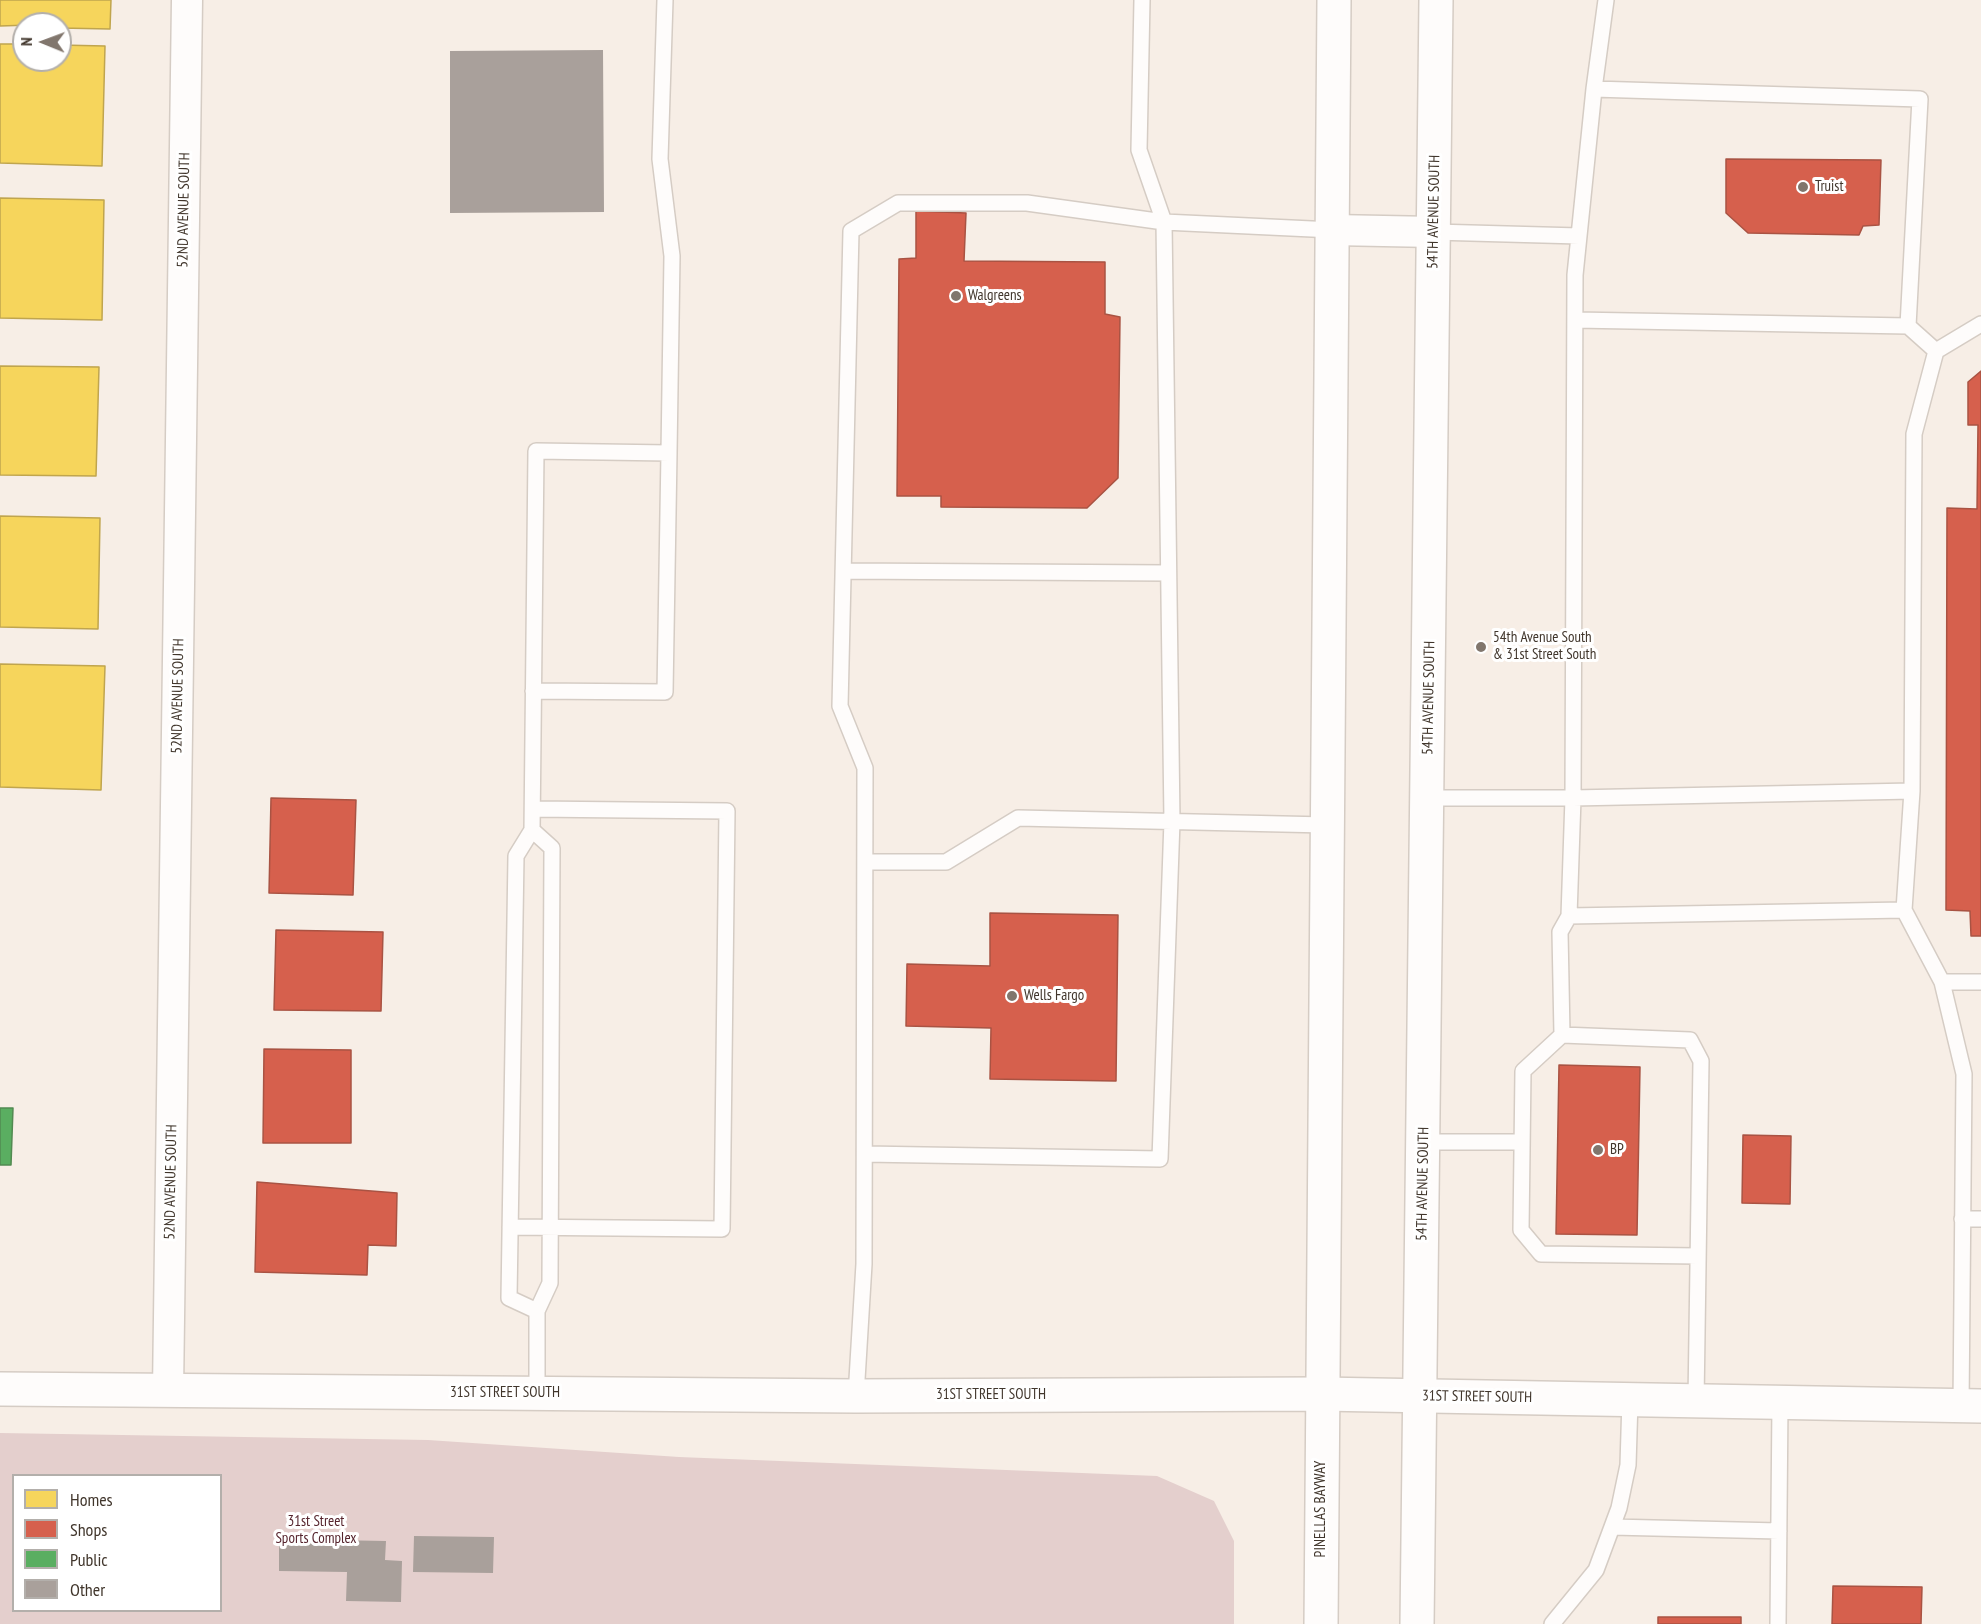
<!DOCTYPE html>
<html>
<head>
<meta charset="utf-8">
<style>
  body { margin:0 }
  #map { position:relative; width:1981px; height:1624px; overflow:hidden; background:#f7eee6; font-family:"PT Sans Narrow",sans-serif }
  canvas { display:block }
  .legend { position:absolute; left:12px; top:1474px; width:210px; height:138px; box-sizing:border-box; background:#fff; border:2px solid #b3afab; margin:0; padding:8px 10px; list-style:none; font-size:18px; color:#41362c }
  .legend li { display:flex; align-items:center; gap:12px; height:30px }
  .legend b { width:30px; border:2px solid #b3afab }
  .north { position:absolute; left:12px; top:12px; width:60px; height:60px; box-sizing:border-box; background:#fff; border:2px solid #b3afab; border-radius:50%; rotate:271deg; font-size:16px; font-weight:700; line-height:24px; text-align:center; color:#41362c }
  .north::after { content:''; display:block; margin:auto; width:21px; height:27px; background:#81766d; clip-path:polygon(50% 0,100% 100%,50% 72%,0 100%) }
</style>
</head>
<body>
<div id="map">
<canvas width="1981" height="1624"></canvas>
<ul class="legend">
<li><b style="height:16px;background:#f6d55c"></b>Homes</li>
<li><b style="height:16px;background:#d6604d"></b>Shops</li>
<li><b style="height:16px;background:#5aae61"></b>Public</li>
<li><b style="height:16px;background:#a9a09b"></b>Other</li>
</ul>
<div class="north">N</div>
</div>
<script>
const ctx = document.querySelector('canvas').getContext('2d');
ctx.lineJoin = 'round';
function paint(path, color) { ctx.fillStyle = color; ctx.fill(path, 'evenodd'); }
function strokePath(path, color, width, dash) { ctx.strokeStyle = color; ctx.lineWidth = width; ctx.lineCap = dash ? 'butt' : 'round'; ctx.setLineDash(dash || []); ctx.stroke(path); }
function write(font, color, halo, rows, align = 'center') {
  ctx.font = font + ' "PT Sans Narrow",sans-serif'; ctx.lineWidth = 6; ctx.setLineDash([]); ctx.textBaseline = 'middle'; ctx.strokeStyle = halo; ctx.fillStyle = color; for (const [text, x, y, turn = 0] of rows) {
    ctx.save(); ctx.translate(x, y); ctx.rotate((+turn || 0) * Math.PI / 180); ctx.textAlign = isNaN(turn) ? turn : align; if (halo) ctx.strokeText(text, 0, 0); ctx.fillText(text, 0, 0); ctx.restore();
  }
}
paint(new Path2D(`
  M0 1433 428 1440 679 1457 1157 1476 1214 1501 1234 1541V1624H0ZM14 1476H220V1610H14Z`), '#e4cfcd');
const homes = new Path2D(`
  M0 0H111L110 29 60 28V24L0 26Z
  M0 44H24V60H60V45L105 46 102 166 0 163Z
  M0 198 104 200 102 320 0 318Z
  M0 366 99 367 96 476 0 475Z
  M0 516 100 518 98 629 0 627Z
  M0 664 105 666 101 790 0 787Z`);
paint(homes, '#f6d55c');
strokePath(homes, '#c0a54e', 1.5);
const shops = new Path2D(`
  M1726 159 1881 160 1879 225 1863 226 1859 235 1748 233 1726 213Z
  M916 211 966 213 964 261 1105 262V314L1120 317 1118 478 1087 508 941 507V496H897L899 259 916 258Z
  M1981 371V936H1971L1970 911 1946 910 1947 508 1977 509 1978 425H1968V382Z
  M271 798 356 800 353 895 269 893Z
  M990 913 1118 915 1116 1081 990 1079 991 1028 906 1026 907 964 990 966Z
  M276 930 383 932 381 1011 274 1010Z
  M264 1049 351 1050V1143H263Z
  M1559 1065 1640 1067 1637 1235 1556 1234Z
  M1743 1135 1791 1136 1790 1204 1742 1203Z
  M257 1182 397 1193 396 1246 368 1245 367 1275 255 1272Z
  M1833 1586 1922 1587 1921 1624H1832Z
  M1658 1617H1741V1624H1658Z`);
paint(shops, '#d6604d');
strokePath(shops, '#a95343', 1.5);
const public = new Path2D(`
  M0 1108H13L11 1165H0Z`);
paint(public, '#5aae61');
strokePath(public, '#528a51', 1.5);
paint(new Path2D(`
  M603 50 604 212 450 213V51Z
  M414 1536 494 1537 493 1573 413 1572Z
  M279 1539 386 1541 385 1560 402 1561 401 1602 346 1601 347 1572 279 1571Z`), '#a9a09b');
const service = new Path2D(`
  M1594 89 1606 0
  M1434 232 1579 236
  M1908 326 1936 351 1981 324
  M843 571 1168 573
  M533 691 665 692 669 453
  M1912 791 1914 434 1936 351
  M1428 798H1573L1575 275 1594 89 1920 99 1908 326 1575 320
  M532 830 552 848 550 1283 537 1311V1393
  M866 862H946L1018 818 1326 825
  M1904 910 1912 791 1573 798 1569 916 1904 910 1942 982 1964 1074 1961 1406
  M1569 916 1560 932 1562 1035 1690 1040 1701 1061 1696 1401
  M1942 982H1981
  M1562 1035 1523 1071 1521 1230 1541 1254 1698 1256
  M1424 1142H1522
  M865 1154 1160 1159 1172 821 1164 222 1139 150 1142 0
  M1962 1219H1981
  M510 1227 722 1229 727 811 533 809
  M537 1311 509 1298 516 856 532 830 536 451 669 453 672 256 660 159 665 0
  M856 1396 864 1264 865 768 840 706 851 231 898 203H1027L1164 222 1333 230
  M1612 1527 1779 1531
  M1552 1624 1596 1570 1619 1508 1628 1465 1630 1400
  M1778 1624 1780 1403`);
const minor = new Path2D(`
  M1333 230 1434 232
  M168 1391 187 0`);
const tertiary = new Path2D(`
  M0 1389 856 1396 1321 1394 1981 1406`);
const secondary = new Path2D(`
  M1321 1624 1334 0
  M1417 1624 1436 0`);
strokePath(service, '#d5ccc4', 18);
strokePath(minor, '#d5ccc4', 33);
strokePath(tertiary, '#d5ccc4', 36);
strokePath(secondary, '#d5ccc4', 36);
strokePath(service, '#fefcfb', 15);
strokePath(minor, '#fefcfb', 30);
strokePath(tertiary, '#fefcfb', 33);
strokePath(secondary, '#fefcfb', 33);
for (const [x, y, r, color] of [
  [1803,187,6,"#81766d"],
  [956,296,6,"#81766d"],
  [1481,647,6,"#81766d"],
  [1012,996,6,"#81766d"],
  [1598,1150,6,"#81766d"]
]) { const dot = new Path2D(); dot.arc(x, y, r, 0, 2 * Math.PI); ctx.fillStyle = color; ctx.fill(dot); strokePath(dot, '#fff', 2); }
write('15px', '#41362c', '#fff', [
  ["Truist",1815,187],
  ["Walgreens",968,296],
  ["54th Avenue South",1493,638],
  ["& 31st Street South",1493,655],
  ["Wells Fargo",1024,996],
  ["BP",1610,1150]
], 'left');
write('15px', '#41362c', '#fff', [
  ["52ND AVENUE SOUTH",184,210,-89],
  ["54TH AVENUE SOUTH",1434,212,-89],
  ["52ND AVENUE SOUTH",178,696,-89],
  ["54TH AVENUE SOUTH",1429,698,-89],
  ["52ND AVENUE SOUTH",171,1182,-89],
  ["54TH AVENUE SOUTH",1423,1184,-89],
  ["31ST STREET SOUTH",505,1393],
  ["31ST STREET SOUTH",991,1395],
  ["31ST STREET SOUTH",1477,1397,1],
  ["PINELLAS BAYWAY",1321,1509,-90]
]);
write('15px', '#56252e', '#fff', [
  ["31st Street",316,1522],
  ["Sports Complex",316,1539]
]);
</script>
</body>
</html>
